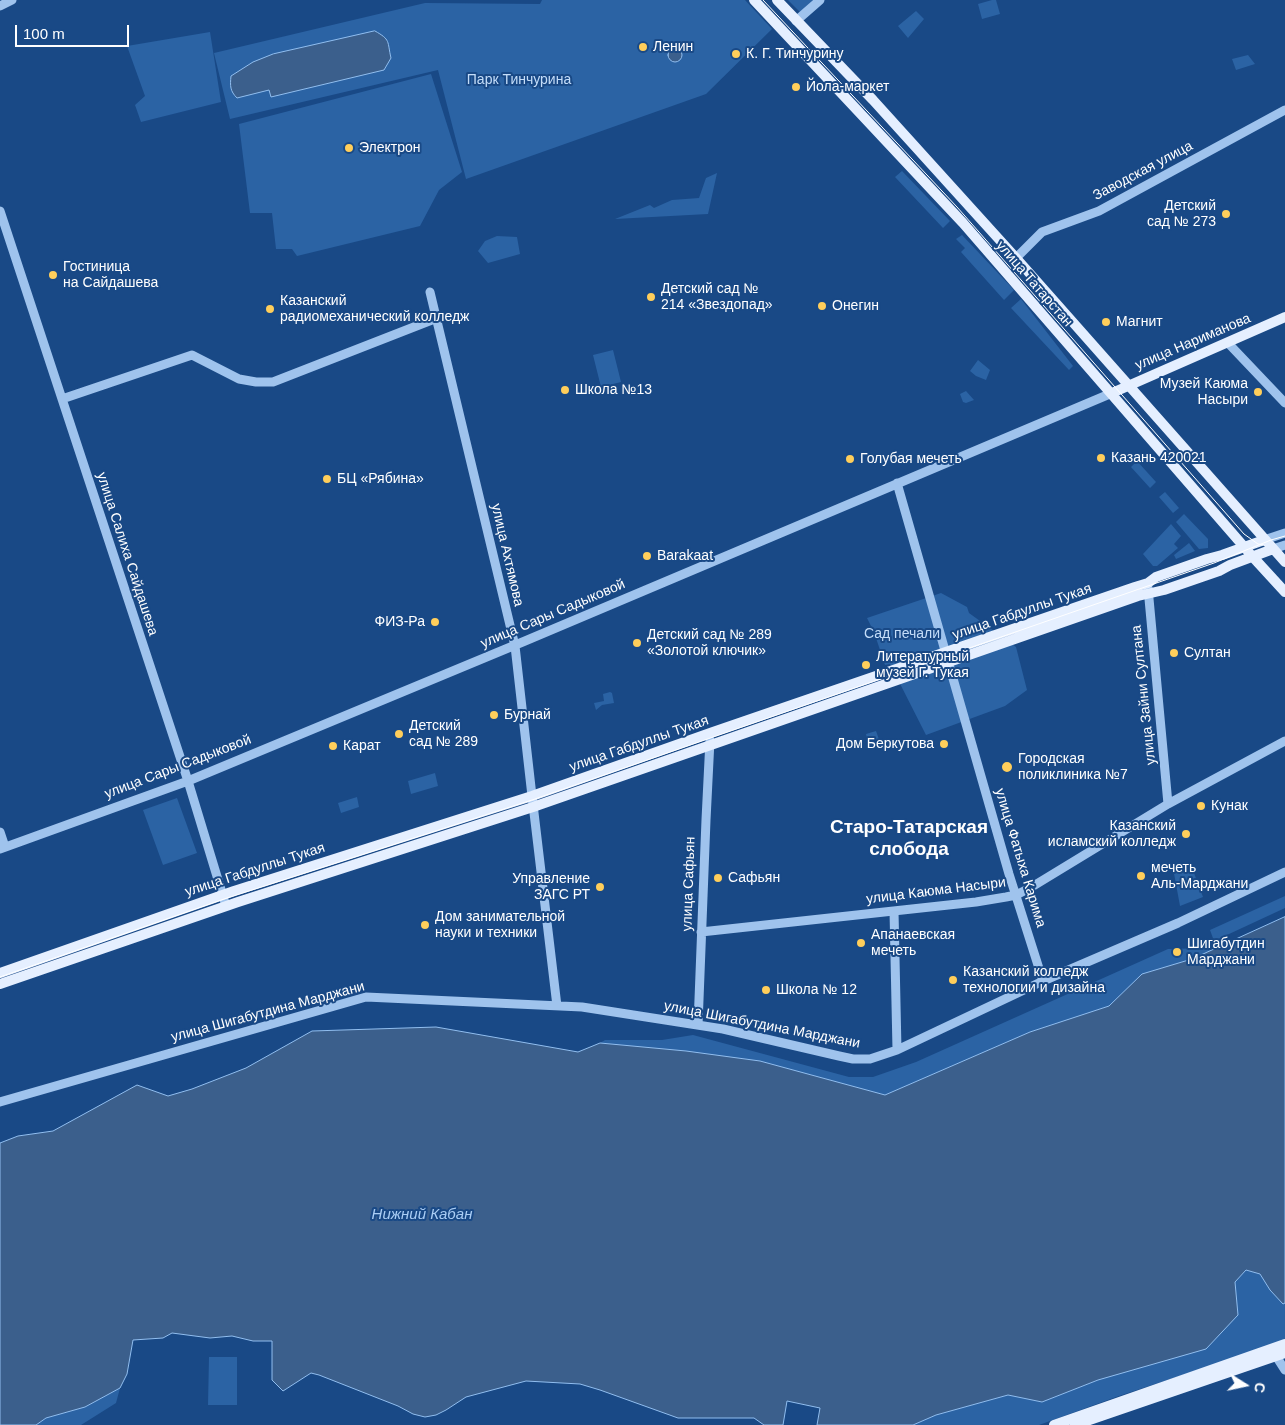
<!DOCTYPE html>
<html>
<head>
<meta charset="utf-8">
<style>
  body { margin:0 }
  #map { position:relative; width:1285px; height:1425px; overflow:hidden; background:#194986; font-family:Helvetica,sans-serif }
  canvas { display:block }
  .north { position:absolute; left:1220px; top:1360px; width:50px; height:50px; -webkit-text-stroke:4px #194986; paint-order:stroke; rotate:100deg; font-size:14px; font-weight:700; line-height:20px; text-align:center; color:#fff }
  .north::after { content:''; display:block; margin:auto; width:18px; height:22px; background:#fff; clip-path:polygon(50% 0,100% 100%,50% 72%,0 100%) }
  .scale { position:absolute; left:15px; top:25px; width:114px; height:22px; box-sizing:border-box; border:2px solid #fff; border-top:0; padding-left:6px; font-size:15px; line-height:18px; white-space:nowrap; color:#fff; -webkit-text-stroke:4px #194986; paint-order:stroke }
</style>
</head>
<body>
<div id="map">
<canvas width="1285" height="1425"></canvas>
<div class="north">С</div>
<div class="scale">100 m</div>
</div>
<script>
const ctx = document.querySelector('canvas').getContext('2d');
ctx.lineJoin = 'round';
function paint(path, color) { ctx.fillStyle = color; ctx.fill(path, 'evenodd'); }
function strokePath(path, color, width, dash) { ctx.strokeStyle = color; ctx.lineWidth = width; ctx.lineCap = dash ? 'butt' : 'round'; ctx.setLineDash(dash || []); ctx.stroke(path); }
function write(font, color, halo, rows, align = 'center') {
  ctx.font = font + ' Helvetica,sans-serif'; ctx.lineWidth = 4; ctx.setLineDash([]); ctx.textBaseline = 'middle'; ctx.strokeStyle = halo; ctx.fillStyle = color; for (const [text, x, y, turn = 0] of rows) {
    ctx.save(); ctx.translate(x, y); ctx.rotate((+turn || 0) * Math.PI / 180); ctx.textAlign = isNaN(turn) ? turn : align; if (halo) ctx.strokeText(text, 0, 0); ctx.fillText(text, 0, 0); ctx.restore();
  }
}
paint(new Path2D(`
  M542 0H745L772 29 706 94 466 179 438 70 230 119 214 53 425 3 540 4Z
  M788 0H814L800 12Z
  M992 0H996L1000 14 982 19 978 4Z
  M916 11 924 19 908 38 898 26Z
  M210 32 221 102 141 122 135 105 145 96 127 46Z
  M1248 55 1255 64 1236 70 1232 59Z
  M431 74 462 172 439 190 420 226 297 256 292 249H276L272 213H250L239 124Z
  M902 171 950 221 943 228 895 177Z
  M717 173 708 214 615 219 650 205 654 208 672 200 699 198 706 178Z
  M962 235 1014 290 1004 300 961 252 965 248 956 239Z
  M497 236 517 237 520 254 488 263 478 251 485 241Z
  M1021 299 1073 366 1069 370 1011 308Z
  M613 350 621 382 601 387 593 355Z
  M978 360 990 370 986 380 976 376 970 371Z
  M966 391 974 400 966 403 963 402 960 394Z
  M1137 461 1156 482 1150 488 1131 467Z
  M1165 492 1179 508 1173 513 1159 497Z
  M1184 514 1208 539V548L1199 549 1176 522Z
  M1171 524 1181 536 1174 544 1178 548 1157 566H1153L1143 554Z
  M1189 543 1195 551 1176 559 1174 555Z
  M941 593 967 607 969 613 1016 647 1027 690 1005 706 926 735 890 664 885 665 874 632 867 618Z
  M610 692 612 693 614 703 602 705 596 710 594 703 604 701 603 694Z
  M876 731 881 745 869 747 866 734Z
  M435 773 438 786 411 794 408 781Z
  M357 797 359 807 341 813 338 803Z
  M177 798 197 853 163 865 143 810Z
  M1191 865 1203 897 1180 906 1173 868Z
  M1285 896V908L1214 941 1210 930Z
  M1209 948 1212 951 1192 959 1142 974 1109 1006 1030 1032 885 1095 760 1061 600 1043 605 1040H662L693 1035 849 1077H873L916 1062 1168 949Z
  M1246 1270 1260 1274 1270 1290 1283 1303H1285V1341L1119 1396 1039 1425H913L936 1415 1008 1395 1042 1402 1098 1380 1237 1315 1235 1282Z
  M209 1357H237V1405H208Z
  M120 1388 116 1403 81 1425H36L46 1418 85 1407Z`), '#2b63a4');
const water = new Path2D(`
  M375 31C391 40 387 41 391 58L384 70 271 97 269 90 237 98C230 91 230 86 231 76L253 62 273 54Z
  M668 55a7 7 0 1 1 14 0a7 7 0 1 1-14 0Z
  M1285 917V1303L1283 1304 1270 1290 1260 1274 1246 1270 1235 1282 1238 1315 1206 1349 1098 1380 1042 1402 1008 1395 936 1415 913 1425H817L820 1408 787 1401 783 1425H764L754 1418H678L600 1390 580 1384 526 1381 466 1397 446 1410 436 1415 425 1417 413 1414 398 1406 319 1375 311 1373 283 1391 272 1380V1341H253L232 1336 210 1338 172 1333 163 1338 133 1340 127 1374 120 1388 85 1407 46 1418 36 1425H0V1143L18 1136 53 1131 137 1085 168 1096 192 1089 246 1068 312 1031 436 1027 578 1052 600 1043 686 1051 760 1061 885 1095 1030 1032 1109 1006 1142 974 1192 959Z`);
paint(water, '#3b5f8c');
strokePath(water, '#91beef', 1);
strokePath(new Path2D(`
  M0 6 12 0
  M796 21 820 0
  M0 211 188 781 226 906
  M1016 258 1042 232 1099 211 1285 110
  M430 292 515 646 532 796 557 1006
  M1228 343 1285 403
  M62 399 192 355 239 379 256 382H273L437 318
  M897 483 1009 874 1043 981
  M1264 540 1285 533
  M1273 549 1285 545
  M1148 588 1168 804
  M0 832 5 847
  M0 849 188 781 525 641 1112 393
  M894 911 897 1050
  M701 932 976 902 1006 897 1016 895 1030 888 1168 804 1285 741
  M698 1025 706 820 710 740
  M0 1102 366 997 582 1007 723 1029 839 1056 853 1059H870L897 1050 1043 981 1178 923 1285 872
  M1276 1356 1285 1370`), '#9fc3ed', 9);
strokePath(new Path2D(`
  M754 0 963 223 1252 556 1285 592
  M777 0 873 100 1016 258 1285 562
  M1112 393 1285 317
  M0 973 234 891 532 796 713 732 1135 587 1148 583 1156 577 1207 559 1222 555 1264 540
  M0 984 238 902 533 807 1138 596 1164 590 1219 571 1230 565 1273 549
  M1054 1425 1285 1344
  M1075 1425 1285 1353`), '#e5efff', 10);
strokePath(new Path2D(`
  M763 0 957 207 1244 534 1258 544 1264 545
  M0 977 224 899 532 800 1214 563 1271 540 1285 536`), '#fff', 1);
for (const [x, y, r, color] of [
  [643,47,5,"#ffce5b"],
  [736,54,5,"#ffce5b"],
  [796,87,5,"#ffce5b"],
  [349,148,5,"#ffce5b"],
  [1226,214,5,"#ffce5b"],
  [53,275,5,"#ffce5b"],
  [651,297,5,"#ffce5b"],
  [822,306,5,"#ffce5b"],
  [270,309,5,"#ffce5b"],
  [1106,322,5,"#ffce5b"],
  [565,390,5,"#ffce5b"],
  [1258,392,5,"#ffce5b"],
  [1101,458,5,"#ffce5b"],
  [850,459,5,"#ffce5b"],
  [327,479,5,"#ffce5b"],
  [647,556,5,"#ffce5b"],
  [435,622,5,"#ffce5b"],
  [637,643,5,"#ffce5b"],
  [1174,653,5,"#ffce5b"],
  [866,665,5,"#ffce5b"],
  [494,715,5,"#ffce5b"],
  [399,734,5,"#ffce5b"],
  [944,744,5,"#ffce5b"],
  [333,746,5,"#ffce5b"],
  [1007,767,6,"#ffce5b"],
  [1201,806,5,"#ffce5b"],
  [1186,834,5,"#ffce5b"],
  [1141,876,5,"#ffce5b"],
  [718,878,5,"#ffce5b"],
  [600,887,5,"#ffce5b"],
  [425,925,5,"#ffce5b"],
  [861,943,5,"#ffce5b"],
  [1177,952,5,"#ffce5b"],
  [953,980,5,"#ffce5b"],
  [766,990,5,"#ffce5b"]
]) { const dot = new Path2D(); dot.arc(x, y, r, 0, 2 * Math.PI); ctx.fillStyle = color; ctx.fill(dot); strokePath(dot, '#194986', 2); }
write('14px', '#fff', '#194986', [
  ["Ленин",653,47],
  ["К. Г. Тинчурину",746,54],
  ["Йола-маркет",806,87],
  ["Электрон",359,148],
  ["Детский",1216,206,"right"],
  ["сад № 273",1216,222,"right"],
  ["Гостиница",63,267],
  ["на Сайдашева",63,283],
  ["Детский сад №",661,289],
  ["214 «Звездопад»",661,305],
  ["Казанский",280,301],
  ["радиомеханический колледж",280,317],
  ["Онегин",832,306],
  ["Магнит",1116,322],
  ["Музей Каюма",1248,384,"right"],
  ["Насыри",1248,400,"right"],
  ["Школа №13",575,390],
  ["Казань 420021",1111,458],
  ["Голубая мечеть",860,459],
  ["БЦ «Рябина»",337,479],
  ["Barakaat",657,556],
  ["ФИЗ-Ра",425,622,"right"],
  ["Детский сад № 289",647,635],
  ["«Золотой ключик»",647,651],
  ["Султан",1184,653],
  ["Литературный",876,657],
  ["музей Г. Тукая",876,673],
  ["Бурнай",504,715],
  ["Детский",409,726],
  ["сад № 289",409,742],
  ["Дом Беркутова",934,744,"right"],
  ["Карат",343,746],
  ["Городская",1018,759],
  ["поликлиника №7",1018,775],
  ["Кунак",1211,806],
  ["Казанский",1176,826,"right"],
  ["исламский колледж",1176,842,"right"],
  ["мечеть",1151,868],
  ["Аль-Марджани",1151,884],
  ["Сафьян",728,878],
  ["Управление",590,879,"right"],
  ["ЗАГС РТ",590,895,"right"],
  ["Дом занимательной",435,917],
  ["науки и техники",435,933],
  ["Апанаевская",871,935],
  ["мечеть",871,951],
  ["Шигабутдин",1187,944],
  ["Марджани",1187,960],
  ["Казанский колледж",963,972],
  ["технологии и дизайна",963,988],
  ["Школа № 12",776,990]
], 'left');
write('14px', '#c4ddf9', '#194986', [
  ["Парк Тинчурина",519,80],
  ["Сад печали",902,634]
]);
write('14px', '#fff', '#194986', [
  ["Заводская улица",1143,171,-28],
  ["улица Татарстан",1034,284,49],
  ["улица Нариманова",1193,342,-23],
  ["улица Салиха Сайдашева",127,554,72],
  ["улица Ахтямова",507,555,77],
  ["улица Габдуллы Тукая",1022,612,-19],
  ["улица Сары Садыковой",553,614,-23],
  ["улица Зайни Султана",1144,695,-96],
  ["улица Габдуллы Тукая",639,744,-19],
  ["улица Сары Садыковой",178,767,-21],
  ["улица Фатыха Карима",1020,858,73],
  ["улица Габдуллы Тукая",255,870,-18],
  ["улица Сафьян",689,884,-88],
  ["улица Каюма Насыри",936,891,-7],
  ["улица Шигабутдина Марджани",268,1012,-15],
  ["улица Шигабутдина Марджани",762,1025,11]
]);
write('italic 15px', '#aacdf4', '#194986', [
  ["Нижний Кабан",422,1215]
]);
write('bold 19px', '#fff', '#194986', [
  ["Старо-Татарская",909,828],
  ["слобода",909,850]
]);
</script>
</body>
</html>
